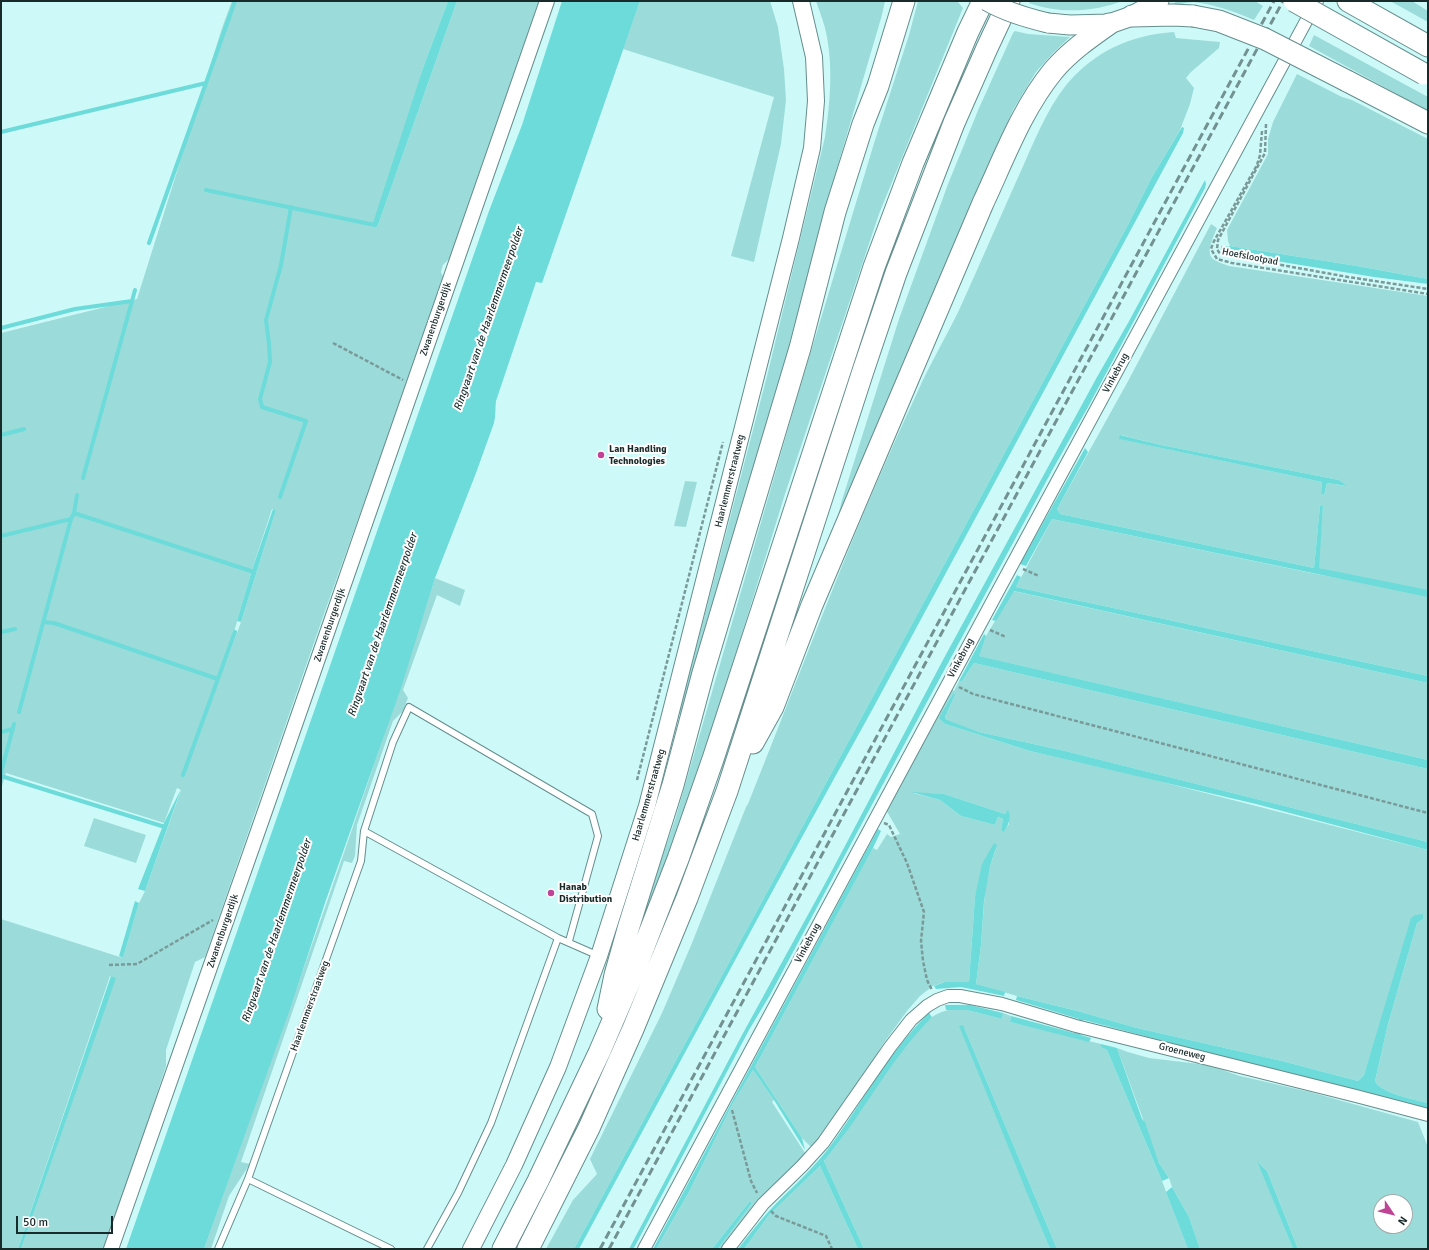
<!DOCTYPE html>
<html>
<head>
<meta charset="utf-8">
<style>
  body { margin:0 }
  #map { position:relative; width:1429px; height:1250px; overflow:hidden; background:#cdfaf8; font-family:Signika,sans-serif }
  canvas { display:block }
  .frame { position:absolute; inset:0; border:2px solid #192a2a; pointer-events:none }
  .north { position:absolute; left:1373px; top:1194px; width:40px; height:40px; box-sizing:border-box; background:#fff; border:1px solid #a3aaaa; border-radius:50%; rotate:125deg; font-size:11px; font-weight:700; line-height:16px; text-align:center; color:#192a2a }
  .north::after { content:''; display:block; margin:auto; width:14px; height:18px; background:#c04495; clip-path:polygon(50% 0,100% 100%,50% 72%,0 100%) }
  .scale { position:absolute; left:16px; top:1216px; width:97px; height:18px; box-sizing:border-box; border:2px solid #192a2a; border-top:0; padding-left:5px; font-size:12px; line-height:14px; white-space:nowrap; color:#192a2a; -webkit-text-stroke:3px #fff; paint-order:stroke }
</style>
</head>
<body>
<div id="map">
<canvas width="1429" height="1250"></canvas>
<div class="frame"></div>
<div class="north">N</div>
<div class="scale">50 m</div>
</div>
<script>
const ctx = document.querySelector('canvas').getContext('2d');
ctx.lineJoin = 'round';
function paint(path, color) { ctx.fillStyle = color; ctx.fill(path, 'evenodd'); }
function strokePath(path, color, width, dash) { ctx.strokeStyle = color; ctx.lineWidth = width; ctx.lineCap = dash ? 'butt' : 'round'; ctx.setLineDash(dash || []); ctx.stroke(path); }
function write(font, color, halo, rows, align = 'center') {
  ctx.font = font + ' Signika,sans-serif'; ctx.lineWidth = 4; ctx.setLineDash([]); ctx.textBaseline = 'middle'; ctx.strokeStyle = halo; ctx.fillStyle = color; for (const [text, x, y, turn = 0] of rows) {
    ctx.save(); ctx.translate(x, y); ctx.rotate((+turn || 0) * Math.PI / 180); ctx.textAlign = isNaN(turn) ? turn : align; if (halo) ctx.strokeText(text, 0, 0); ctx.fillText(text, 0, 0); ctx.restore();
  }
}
paint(new Path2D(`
  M232 1H448L423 68 376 227 378 225 457 1H539L452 256 443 265 441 272 444 279 324 614 205 957 195 962 166 1050V1066L106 1249H21L115 978 110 976 18 1249H1V919L123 958 139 903 145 891 181 790 177 788 164 823 6 773 1 789V333L137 299 222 28ZM272 509 276 510 241 622 223 670 252 570Z
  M640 1H770L778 27 784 69 786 100 781 144 754 262 731 256 774 97 623 49Z
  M816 1H885L882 15 825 209 788 352 681 714H679L767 376 825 137C830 104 833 70 827 37 825 25 820 13 816 1Z
  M918 1H957L963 8 879 214 785 494 716 718 689 801 668 854 647 914 644 910 675 820 799 391 875 140 909 35Z
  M1030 1H1123C1093 12 1059 14 1029 3Z
  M1177 1H1255L1263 6 1254 20C1235 12 1214 4 1193 2 1186 2 1179 5 1172 5Z
  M1390 1H1412L1428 11V22Z
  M1015 31 1028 34 1070 37 1052 54 1036 72 1013 110 934 290 886 425 826 563 842 500 899 319 948 184 979 108 1013 33Z
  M1174 32 1176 38 1220 42 1219 48 1191 72 1186 78 1194 88 1190 104 1180 130 1152 177 1129 223 574 1249H546L573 1200 597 1174 590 1159 662 1013 692 943 746 807 748 804C803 667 854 527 917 393 931 361 950 331 964 299 983 257 1001 215 1020 173 1033 144 1046 110 1067 84 1095 51 1131 35 1174 32Z
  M1314 35 1428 97V111L1309 46Z
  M1297 74 1342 97 1352 100 1428 139V279L1357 266 1230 246 1228 241 1227 230 1268 154V139L1273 122Z
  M1211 224 1217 228C1214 236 1205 252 1213 259 1217 262 1224 264 1229 266L1428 296V591L1318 568 1323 506H1320L1314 568 1060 514 1057 509 1127 383ZM1121 435 1161 445 1339 480 1346 486 1327 483 1324 495 1321 494 1322 482 1120 439Z
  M685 481 697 482 686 527 674 526Z
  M1052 519 1311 573 1428 595V676L1016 587Z
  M435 578 465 590 460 606 437 595 403 690 408 698 403 711 393 721 357 825 355 856 352 863 344 861 241 1162 250 1164 229 1196 211 1249H204C283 1026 364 804 435 578Z
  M1013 591 1428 683V760L978 656 986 636Z
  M974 663 1428 769V842L1065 751 979 732 948 721 945 717 955 695 954 692 940 718 945 724 1030 751 1139 776 1428 850V1103C1416 1100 1380 1093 1375 1081L1388 1024 1417 923 1423 919 1415 915 1364 1075 1358 1081 1282 1061 1137 1028 1081 1012 1017 996 976 984 981 945 985 890 990 866 997 846 975 897 969 982H945L933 986 920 996 907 1011 883 1044 853 1092 812 1148 802 1138 755 1067 869 855 873 848 877 850 887 834 891 837 900 834 886 810 951 689 954 691 959 681H962ZM913 793 944 794 1005 814 1008 811 1009 824 1004 831 1001 830 1003 819 998 817 995 825 961 816 940 800Z
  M94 818 146 835 136 863 84 846Z
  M955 1009 967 1010 1002 1019 1003 1013 1011 1016 1010 1022 1101 1044V1047L1107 1050 1162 1181 1188 1249H1057L963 1025 999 1121 1050 1249H864L824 1161C851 1129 872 1092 896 1058 906 1045 919 1026 932 1017 940 1012 946 1010 955 1009Z
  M1117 1048 1128 1052 1149 1058 1208 1065 1240 1076 1310 1092 1418 1122 1428 1147V1249H1298L1267 1171 1258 1162 1293 1249H1200L1189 1217 1172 1187 1169 1178 1159 1163ZM1381 1202H1405V1226H1381Z
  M753 1070 774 1100 772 1102 807 1156 725 1249H718L752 1203 750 1201 712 1249H656L689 1192 733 1103Z
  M820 1166 858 1249H744L769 1215Z`), '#9bdcda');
paint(new Path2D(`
  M448 1H457L378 225 376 227 373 223 423 68Z
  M562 1H640L542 283 536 282 496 401C495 408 496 415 494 423L476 473 435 578 401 688 326 900 290 1009 204 1249H126L489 211 522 125Z
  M1182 127 1184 128 1183 133 871 712C772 890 676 1070 579 1249H574L1129 223 1152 177Z
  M1205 180 1206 184 1205 188 1088 407 1054 467 927 702 770 995 749 1030 635 1246 633 1249H629L742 1035 827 880 944 658 1097 377 1128 323Z
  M1221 246H1230L1357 266 1428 279V284L1374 277 1221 252Z
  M1120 435 1161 445 1339 480 1347 486 1327 483 1324 495 1321 494 1322 482 1119 439Z
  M1085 448 1088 452 1057 509 1060 514 1314 568 1320 506H1323L1319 568 1428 590V597L1052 519 1026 566 1020 564Z
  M273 509 276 510 241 622 237 621 252 570Z
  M1017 575 1021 577 1016 587 1428 676V683L1014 591 996 621 992 620Z
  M984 634 986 636 979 656 1428 760V769L974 663 962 681H959Z
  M954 692 955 695 945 717 947 720 979 732 1065 751 1428 842V850L1256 804 1030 751 945 724 939 718Z
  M181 789 145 891 138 889 164 823Z
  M911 792 944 794 1005 814 1008 810C1012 818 1008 825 1004 832L1001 830 1003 819 998 817 995 825 961 816 940 800Z
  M878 829 881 831 873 848 755 1067 802 1138 805 1150 774 1100 753 1070 733 1103 689 1192 656 1249H653Z
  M994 843 997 845 990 866 984 901 981 945 976 984 1005 992 1004 996 961 987 936 989 934 986 945 982H969L975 897 982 864Z
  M135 901 139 903 123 958 119 956Z
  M1423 914V919L1417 923 1388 1024 1375 1081C1380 1093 1416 1100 1428 1103V1111L1084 1020 1079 1022V1019L1016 1000 1017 996 1081 1012 1137 1028 1282 1061 1358 1081 1364 1075 1411 918 1415 915Z
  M111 976 116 978 21 1249H18Z
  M945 1005H970L1003 1013 1002 1019 967 1010H946Z
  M929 1013 932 1017C889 1060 863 1115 824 1161L864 1249H858L820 1166 769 1215 744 1249H738C748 1236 758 1223 769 1211 788 1191 810 1172 828 1149 862 1104 888 1052 929 1013Z
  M1011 1016 1074 1033 1077 1031H1079L1081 1035 1091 1038 1089 1042 1010 1022Z
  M963 1025 1057 1249H1050C1019 1175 990 1100 959 1026Z
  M1101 1044 1117 1048 1142 1119 1145 1122 1159 1163 1169 1178 1162 1181 1107 1050 1101 1047Z
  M1257 1161 1267 1171 1298 1249H1293Z
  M1172 1187 1189 1217 1200 1249H1188L1166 1192Z
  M750 1201 752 1203 718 1249H712Z`), '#6cdbd9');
strokePath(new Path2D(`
  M1 132 206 83 235 1
  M206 190 375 225
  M149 243 206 83
  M1 328 75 309 132 301 135 290
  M1 435 24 429
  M83 478 132 301
  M280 497 306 421 262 407 260 399 270 362 269 344 266 320 281 265 291 207
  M74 513 254 572
  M1 536 71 519
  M43 622 54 623 218 679
  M1 632 15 629
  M19 712 71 519 74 513 77 495
  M1 732 13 729
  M1 773 14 724
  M183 775 235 632
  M1 776 165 827`), '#6cdbd9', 4);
const service = new Path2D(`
  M364 831 558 938 599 956
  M248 1179 391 1249
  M218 1249 248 1179 361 861 364 831 393 742 409 707 592 814 598 836 569 941
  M427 1249 458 1193 491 1123 558 938`);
const minor = new Path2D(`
  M644 1249C866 832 1093 417 1317 1
  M728 1249 763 1204 802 1166 823 1143 890 1047 911 1020 927 1006 937 1000 948 996H960L1002 1004 1076 1026 1356 1096 1428 1115`);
const tertiary = new Path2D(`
  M111 1249 265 811 547 1`);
const secondary = new Path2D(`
  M471 1249 514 1165 558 1067 599 956 647 806 791 238 812 148 816 101 814 57 801 1`);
const trunk = new Path2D(`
  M1048 23 1070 25 1109 24 1132 16 1159 1`);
const motorway = new Path2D(`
  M1348 1 1428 46
  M1132 16 1173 15 1193 16
  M1347 81 1428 123
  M753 743 773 707 812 605 983 203C1004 158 1022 109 1053 71 1069 52 1089 38 1109 24
  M608 1009 615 975 628 929 673 785 703 673 800 348 835 212 863 124 878 86 904 1
  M503 1249 538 1181 599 1053 636 967 678 859 713 759 874 267 913 163 968 32 983 1
  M528 1249 589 1128 633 1029 687 898 727 791 863 371 896 273 954 123 987 48 1009 1`);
strokePath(service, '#648e8d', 8);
strokePath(minor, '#648e8d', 14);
strokePath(tertiary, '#648e8d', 16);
strokePath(secondary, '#648e8d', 18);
strokePath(trunk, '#648e8d', 21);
strokePath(motorway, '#648e8d', 23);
strokePath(new Path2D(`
  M1266 124 1265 153 1218 240 1217 249 1220 254 1348 277 1428 289
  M1262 131 1260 155 1257 165 1213 243 1211 249 1217 259 1232 263 1428 294
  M333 343 403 380
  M1023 569 1039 576
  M990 630 1006 637
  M959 687 973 694 1428 813
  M637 780 723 442
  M884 823 889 825 907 863 924 912 921 941 923 961 927 980 932 990
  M109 965 137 964 213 920
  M732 1110 751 1181 757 1193
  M771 1211 776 1216 826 1236 832 1249`), '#7a9a99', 2.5, [4, 2]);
strokePath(service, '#fff', 6);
strokePath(minor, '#fff', 12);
strokePath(tertiary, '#fff', 14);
strokePath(secondary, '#fff', 16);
strokePath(trunk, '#fff', 19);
strokePath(motorway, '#fff', 21);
strokePath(new Path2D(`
  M600 1249 1274 1
  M609 1249 1283 1`), '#729190', 3, [8, 4]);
const trunkBridge = new Path2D(`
  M987 1C1006 12 1027 18 1048 23`);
const motorwayBridge = new Path2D(`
  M1294 1 1424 74
  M1193 16 1219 21 1265 39 1347 81`);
strokePath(trunkBridge, '#648e8d', 21, []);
strokePath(motorwayBridge, '#648e8d', 23, []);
strokePath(trunkBridge, '#fff', 19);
strokePath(motorwayBridge, '#fff', 21);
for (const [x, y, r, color] of [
  [601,455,4,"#c04495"],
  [551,893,4,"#c04495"]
]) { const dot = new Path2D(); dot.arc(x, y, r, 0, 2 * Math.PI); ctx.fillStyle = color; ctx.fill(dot); strokePath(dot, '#fff', 1.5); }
write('10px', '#192a2a', '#fff', [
  ["Hoefslootpad",1250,257,11],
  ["Zwanenburgerdijk",436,319,-71],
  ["Vinkebrug",1116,373,-62],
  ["Haarlemmerstraatweg",730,481,-76],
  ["Zwanenburgerdijk",330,625,-71],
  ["Vinkebrug",961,658,-62],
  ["Haarlemmerstraatweg",649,795,-74],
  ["Zwanenburgerdijk",223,931,-71],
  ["Vinkebrug",808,943,-62],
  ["Haarlemmerstraatweg",310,1006,-70],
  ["Groeneweg",1182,1052,14]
]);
write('bold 10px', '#192a2a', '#fff', [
  ["Lan Handling",609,449],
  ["Technologies",609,461],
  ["Hanab",559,887],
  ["Distribution",559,899]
], 'left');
write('italic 11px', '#1b302f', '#fff', [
  ["Ringvaart van de Haarlemmermeerpolder",489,319,-71],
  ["Ringvaart van de Haarlemmermeerpolder",383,625,-71],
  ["Ringvaart van de Haarlemmermeerpolder",277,931,-71]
]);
</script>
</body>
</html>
